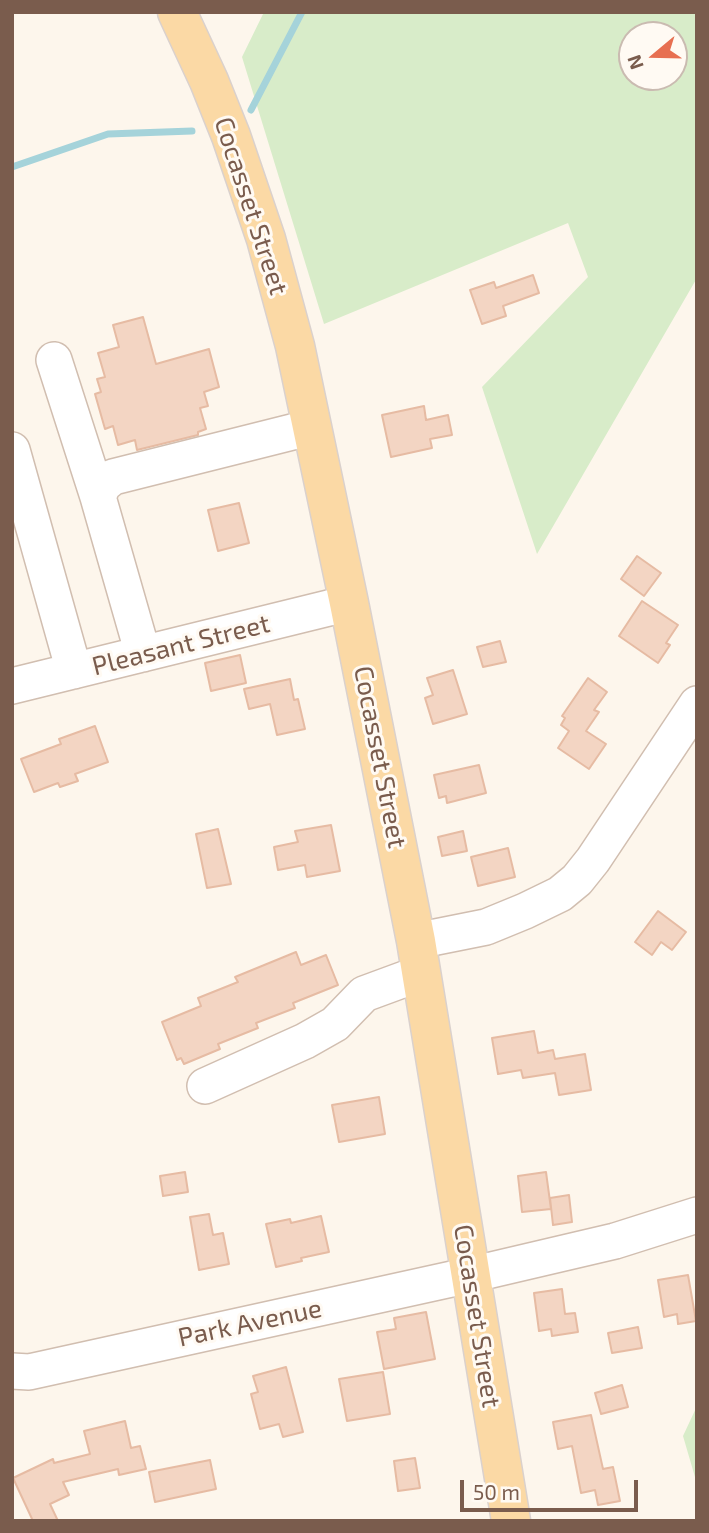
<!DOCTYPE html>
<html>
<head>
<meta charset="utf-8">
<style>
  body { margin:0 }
  #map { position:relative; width:709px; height:1533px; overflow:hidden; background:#fdf6ec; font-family:"Exo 2",sans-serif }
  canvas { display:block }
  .frame { position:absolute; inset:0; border:14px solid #7a5c4d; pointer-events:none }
  .north { position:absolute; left:618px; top:21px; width:70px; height:70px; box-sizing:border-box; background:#fffaf3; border:2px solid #cabbb1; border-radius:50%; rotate:251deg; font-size:19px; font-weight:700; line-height:28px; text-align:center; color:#7a5c4d }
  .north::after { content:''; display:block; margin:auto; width:24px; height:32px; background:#e76f51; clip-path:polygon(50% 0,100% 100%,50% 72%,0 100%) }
  .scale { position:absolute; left:460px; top:1480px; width:178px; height:32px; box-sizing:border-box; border:4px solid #7a5c4d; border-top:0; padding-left:9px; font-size:21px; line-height:24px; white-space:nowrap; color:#7a5c4d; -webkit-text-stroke:5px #fffaf3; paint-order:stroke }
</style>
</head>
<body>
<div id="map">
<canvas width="709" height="1533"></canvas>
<div class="frame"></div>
<div class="north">N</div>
<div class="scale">50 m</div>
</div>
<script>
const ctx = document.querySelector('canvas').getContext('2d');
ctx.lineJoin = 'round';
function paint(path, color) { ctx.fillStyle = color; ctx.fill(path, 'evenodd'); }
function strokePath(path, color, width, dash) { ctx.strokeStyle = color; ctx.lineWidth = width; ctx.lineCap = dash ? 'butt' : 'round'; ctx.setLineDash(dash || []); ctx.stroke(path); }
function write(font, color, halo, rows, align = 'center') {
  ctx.font = font + ' "Exo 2",sans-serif'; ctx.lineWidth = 6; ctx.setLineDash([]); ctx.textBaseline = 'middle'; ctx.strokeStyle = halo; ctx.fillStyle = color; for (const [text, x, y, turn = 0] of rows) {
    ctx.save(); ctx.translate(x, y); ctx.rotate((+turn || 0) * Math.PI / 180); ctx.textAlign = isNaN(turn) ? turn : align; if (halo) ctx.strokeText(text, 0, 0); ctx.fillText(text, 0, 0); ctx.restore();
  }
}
paint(new Path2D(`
  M264 12H697V278L537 554 482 387 588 277 568 223 324 324 242 57ZM632 35H674V77H632Z
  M697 1406V1484L683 1436Z`), '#d8ecc9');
strokePath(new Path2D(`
  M251 110 302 12
  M12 167 108 134 192 131`), '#a5d3da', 7);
const building = new Path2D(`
  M533 275 539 293 503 306 506 316 482 324 470 290 494 282 496 288Z
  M143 317 156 364 209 349 219 387 204 392 208 406 200 408 206 429 198 432V435L137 450 135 440 118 445 113 426 105 429 95 394 101 392 97 379 105 377 98 353 119 347 113 325Z
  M424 406 426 420 448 415 452 435 430 439 432 448 391 457 382 415Z
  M239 503 249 543 218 551 208 510Z
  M637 556 661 573 644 596 621 579Z
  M642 601 678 625 666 643 670 645 658 663 619 636Z
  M500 641 506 662 483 667 477 647Z
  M240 655 246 683 211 691 205 663Z
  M453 670 467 714 433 724 425 698 433 695 427 678Z
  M588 678 607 692 594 710 599 712 586 731 606 744 589 769 558 748 569 731 561 725 565 718 562 716Z
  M290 679 294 700 298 699 305 729 277 735 270 704 249 709 244 689Z
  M95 726 108 762 75 774 78 781 60 787 58 783 34 792 21 759 61 744 59 739Z
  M479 765 486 793 447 803 446 796 439 798 434 775Z
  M331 825 340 871 307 877 305 865 278 870 274 847 298 842 295 831Z
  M218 829 231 884 207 888 196 834Z
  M463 831 467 851 442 856 438 837Z
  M508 848 515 877 478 886 471 857Z
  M658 911 686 932 672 950 661 942 652 955 635 942Z
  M296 952 301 965 326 955 338 985 293 1003 295 1008 256 1023 258 1028 218 1044 220 1049 184 1064 181 1058 177 1060 162 1022 201 1006 198 998 238 982 235 977Z
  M534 1031 538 1053 553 1050 555 1059 585 1054 591 1090 559 1095 555 1073 523 1078 521 1070 498 1074 492 1038Z
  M379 1097 385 1134 339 1142 332 1105Z
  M185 1172 188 1192 163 1196 160 1176Z
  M546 1172 551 1209 522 1212 518 1176Z
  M569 1195 572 1222 553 1225 550 1198Z
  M209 1214 213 1235 223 1233 229 1264 199 1270 190 1217Z
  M321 1216 329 1252 301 1258 302 1261 276 1267 266 1224 290 1219 291 1223Z
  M688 1275 696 1321 678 1324 677 1314 664 1317 658 1280Z
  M562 1289 565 1314 575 1313 578 1332 552 1336 551 1329 539 1331 534 1293Z
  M426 1312 435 1359 384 1369 377 1332 396 1329 394 1318Z
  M638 1327 642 1348 612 1353 608 1333Z
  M286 1367 303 1432 283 1437 279 1424 260 1429 251 1394 258 1392 253 1376Z
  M383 1372 390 1414 347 1421 339 1379Z
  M622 1385 628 1407 601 1414 595 1393Z
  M591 1415 603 1469 613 1467 620 1501 598 1505 595 1490 581 1493 572 1446 558 1449 553 1422Z
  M125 1421 131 1448 140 1446 146 1469 119 1475 118 1469 63 1482 69 1495 50 1504 58 1521H33L13 1478 53 1459 54 1463 90 1454 84 1431Z
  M415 1458 420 1488 398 1491 394 1461Z
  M210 1460 216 1489 155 1502 149 1472Z`);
paint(building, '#f3d5c3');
strokePath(building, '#e6bba3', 2);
const minor = new Path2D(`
  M54 360 98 497
  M12 450 74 671
  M143 654 98 497 103 485 113 477 312 427
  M12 686 349 603
  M416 941 486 927 525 911 560 894 577 880 593 860 697 704
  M205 1086 305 1041 335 1024 364 994 421 973
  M12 1371 29 1372 470 1275 615 1241 697 1215`);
const major = new Path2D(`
  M177 12 209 81 231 136 266 239 295 346 349 603 416 941 511 1521`);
strokePath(minor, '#d1beb0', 38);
strokePath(major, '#dad1cd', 41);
strokePath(minor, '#fff', 35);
strokePath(major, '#fbd9a5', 38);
write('26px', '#7a5c4d', '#fffaf3', [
  ["Cocasset Street",251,206,72],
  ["Pleasant Street",181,645,-14],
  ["Cocasset Street",380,757,79],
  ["Cocasset Street",477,1316,81],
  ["Park Avenue",250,1323,-12]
]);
</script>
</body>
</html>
